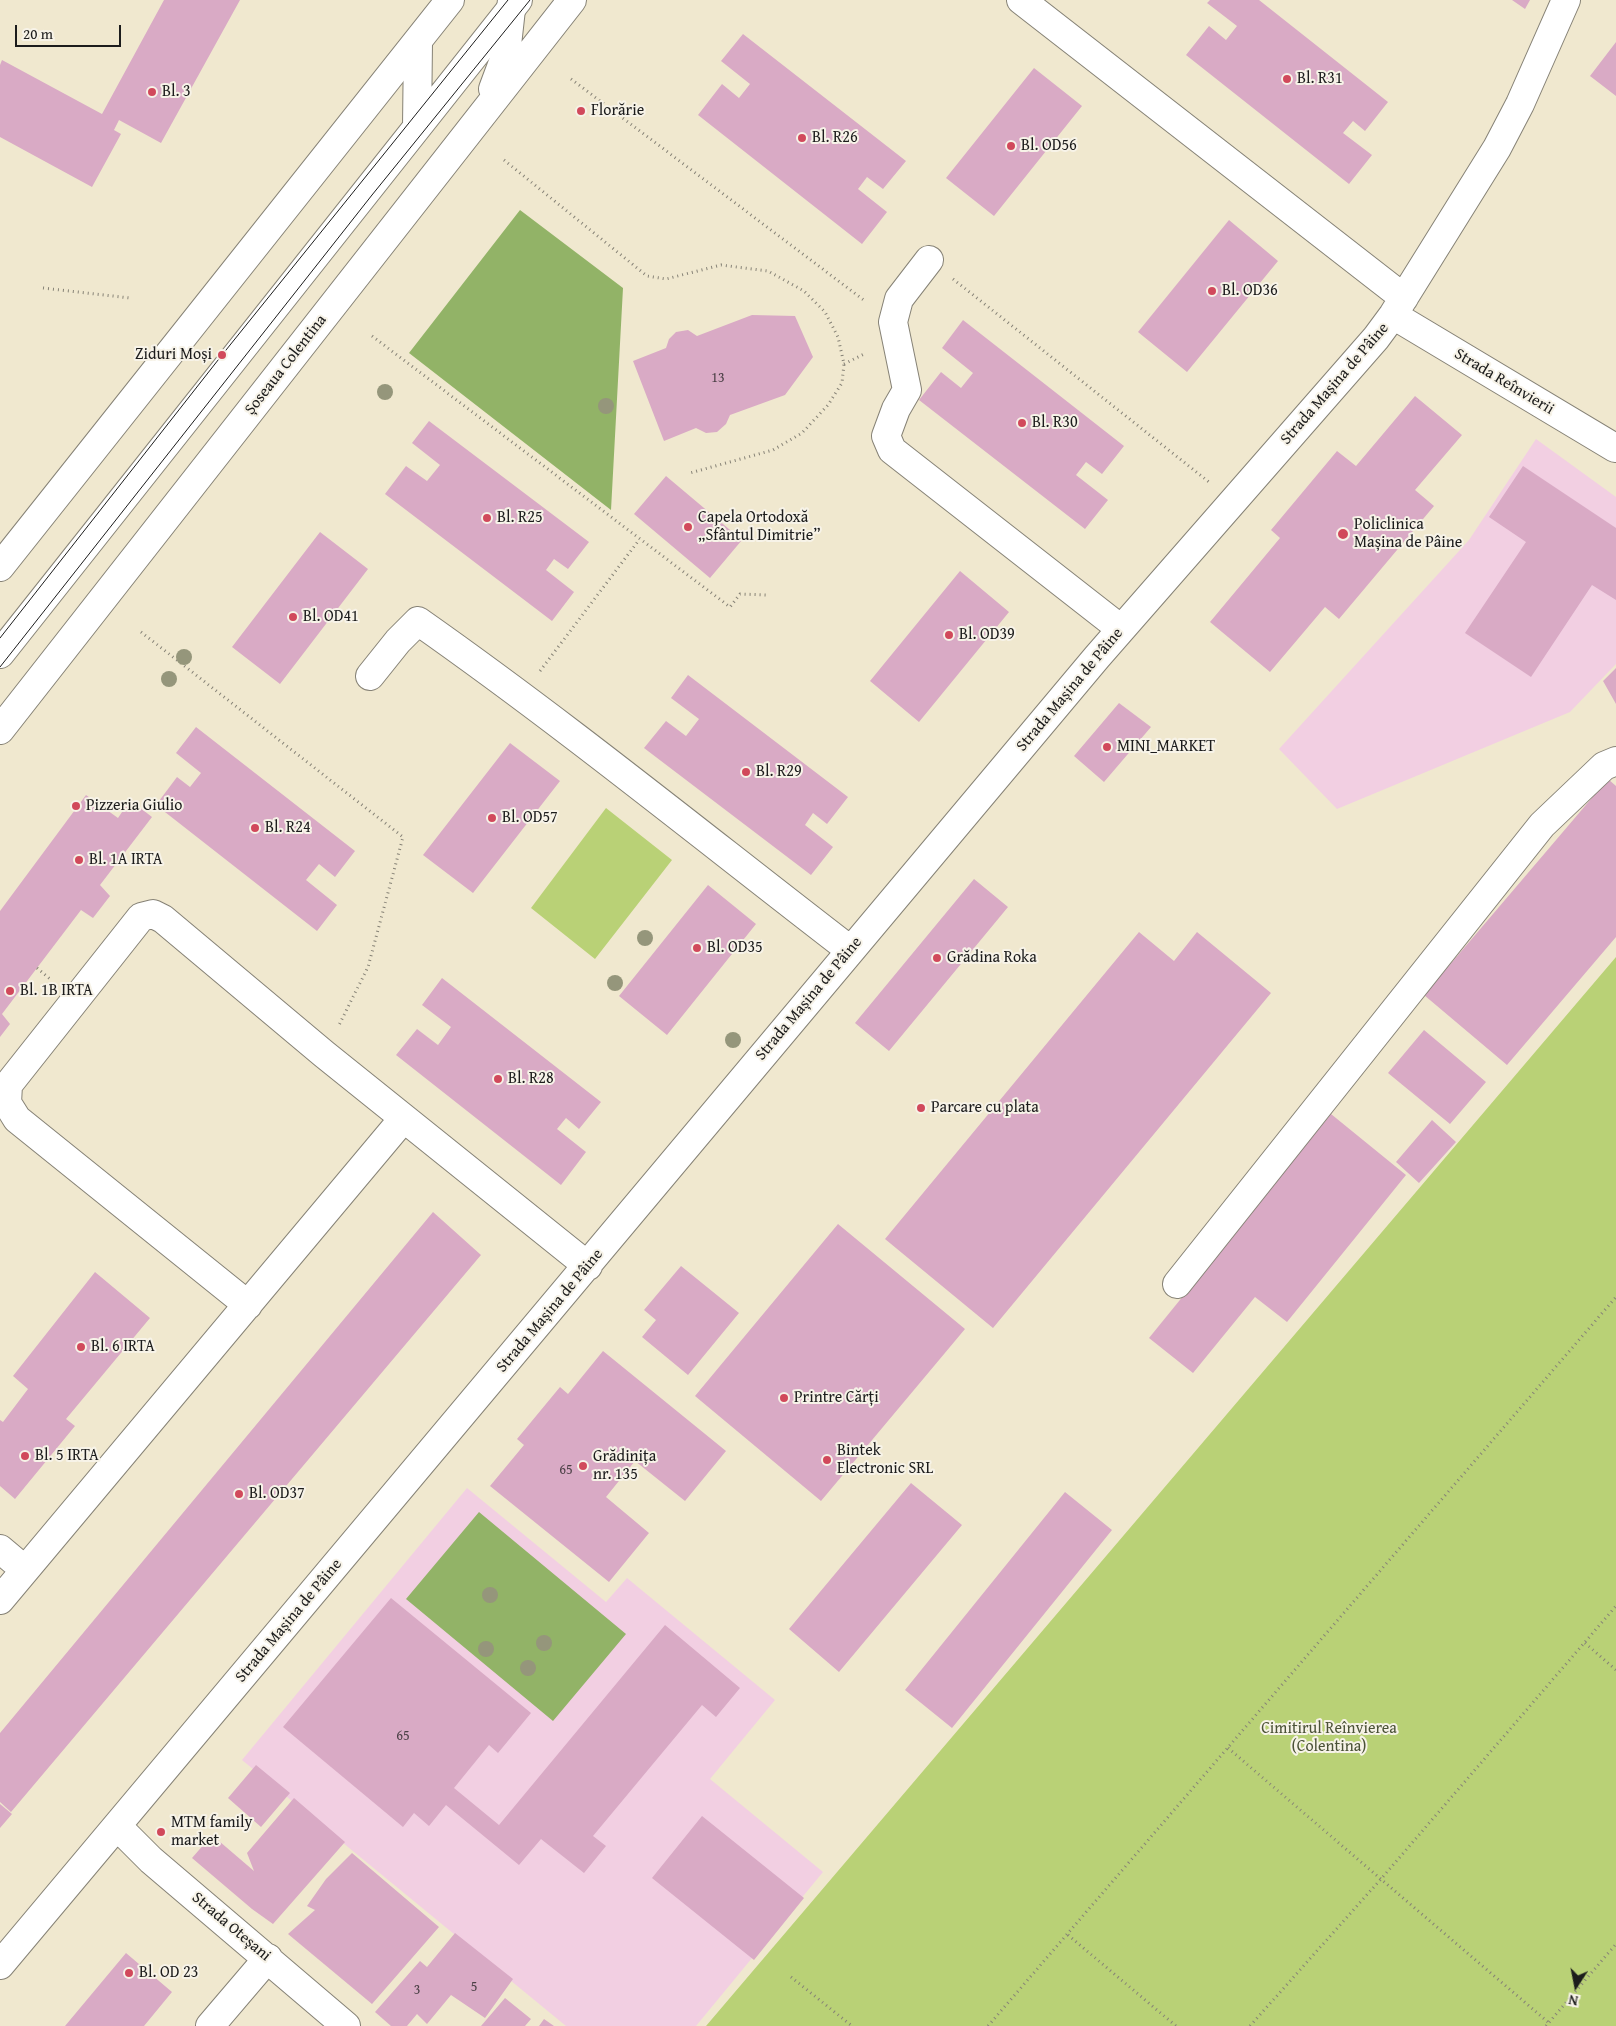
<!DOCTYPE html>
<html>
<head>
<meta charset="utf-8">
<style>
  body { margin:0 }
  #map { position:relative; width:1616px; height:2026px; overflow:hidden; background:#f0e8cf; font-family:"Gentium Book Plus",serif }
  canvas { display:block }
  .north { position:absolute; left:1551px; top:1961px; width:50px; height:50px; -webkit-text-stroke:4px #f7f3e8; paint-order:stroke; rotate:191deg; font-size:14px; font-weight:700; line-height:20px; text-align:center; color:#1c1c1c }
  .north::after { content:''; display:block; margin:auto; width:18px; height:22px; background:#1c1c1c; clip-path:polygon(50% 0,100% 100%,50% 72%,0 100%) }
  .scale { position:absolute; left:15px; top:25px; width:106px; height:22px; box-sizing:border-box; border:2px solid #1c1c1c; border-top:0; padding-left:6px; font-size:15px; line-height:18px; white-space:nowrap; color:#1c1c1c; -webkit-text-stroke:4px #f7f3e8; paint-order:stroke }
</style>
</head>
<body>
<div id="map">
<canvas width="1616" height="2026"></canvas>
<div class="north">N</div>
<div class="scale">20 m</div>
</div>
<script>
const ctx = document.querySelector('canvas').getContext('2d');
ctx.lineJoin = 'round';
function paint(path, color) { ctx.fillStyle = color; ctx.fill(path, 'evenodd'); }
function strokePath(path, color, width, dash) { ctx.strokeStyle = color; ctx.lineWidth = width; ctx.lineCap = dash ? 'butt' : 'round'; ctx.setLineDash(dash || []); ctx.stroke(path); }
function write(font, color, halo, rows, align = 'center') {
  ctx.font = font + ' "Gentium Book Plus",serif'; ctx.lineWidth = 4; ctx.setLineDash([]); ctx.textBaseline = 'middle'; ctx.strokeStyle = halo; ctx.fillStyle = color; for (const [text, x, y, turn = 0] of rows) {
    ctx.save(); ctx.translate(x, y); ctx.rotate((+turn || 0) * Math.PI / 180); ctx.textAlign = isNaN(turn) ? turn : align; if (halo) ctx.strokeText(text, 0, 0); ctx.fillText(text, 0, 0); ctx.restore();
  }
}
paint(new Path2D(`
  M1536 439 1616 497V664L1570 712 1337 809 1279 749 1469 540Z
  M467 1488 606 1602 627 1578 775 1700 710 1779 823 1872 696 2026H566L242 1760Z`), '#f2cfe2');
paint(new Path2D(`
  M606 808 672 860 595 959 531 908Z
  M1616 957V2026H706Z`), '#b9d176');
paint(new Path2D(`
  M520 210 623 288 611 510 409 353Z
  M479 1512 626 1634 553 1721 406 1599Z`), '#92b367');
paint(new Path2D(`
  M164 0H240L161 143 119 120 114 130 121 134 92 187 0 137V65L2 60 102 114Z
  M1210 0H1259L1388 102 1365 131 1353 121 1343 133 1372 155 1349 184 1186 55 1209 26 1226 40 1237 26 1207 3Z
  M1512 0H1530L1525 9Z
  M743 34 906 161 883 189 867 177 858 189 887 212 862 244 698 115 722 84 739 98 750 84 721 61Z
  M1616 42V96L1590 76Z
  M1034 68 1082 106 994 216 946 178Z
  M1229 220 1278 261 1187 372 1138 332Z
  M752 315 795 316 813 357 785 395 730 415 726 424 717 432 706 433 696 428 664 441 633 361 666 348 669 339 676 332 688 330 697 336Z
  M963 320 1124 446 1102 474 1086 462 1076 475 1108 500 1085 529 919 400 941 372 961 388 973 373 942 348Z
  M1415 396 1462 435 1415 490 1434 506 1339 619 1325 607 1270 672 1210 622 1280 538 1271 530 1337 451 1356 466Z
  M429 421 589 542 568 569 554 559 546 570 574 592 552 621 385 494 406 466 427 481 440 465 412 443Z
  M1523 466 1616 528V600L1592 585 1531 677 1465 633 1526 542 1489 517Z
  M666 476 742 540 710 578 634 514Z
  M320 532 368 569 280 684 232 647Z
  M960 571 1009 612 919 722 870 681Z
  M1616 668V704L1603 681Z
  M688 675 848 797 827 824 813 813 805 825 833 847 811 875 644 748 666 721 686 736 699 719 671 698Z
  M1119 703 1151 727 1104 782 1074 756Z
  M196 727 355 851 335 877 319 864 306 880 337 905 317 931 156 805 177 777 190 787 201 773 176 753Z
  M510 743 560 781 473 893 423 855Z
  M1608 779 1616 786V937L1507 1065 1424 995Z
  M86 795 118 818 130 800 152 817 100 885 110 896 93 918 81 910 2 1014 10 1024 0 1037V911Z
  M974 879 1008 907 889 1051 855 1023Z
  M708 885 756 924 667 1035 619 996Z
  M1139 932 1174 961 1197 932 1271 993 993 1328 885 1239Z
  M442 978 601 1102 579 1129 566 1118 557 1129 586 1152 561 1185 396 1055 417 1029 438 1045 451 1027 422 1005Z
  M1424 1030 1486 1082 1450 1124 1388 1073Z
  M1331 1114 1406 1175 1287 1322 1255 1297 1193 1373 1149 1338Z
  M1432 1120 1456 1142 1419 1183 1396 1162Z
  M433 1212 481 1255 11 1812 0 1802V1733Z
  M838 1224 965 1329 821 1501 695 1396Z
  M681 1266 739 1313 688 1375 642 1337 656 1320 644 1310Z
  M95 1272 150 1318 66 1419 75 1426 15 1499 0 1486V1420L3 1422 28 1389 13 1376Z
  M603 1351 726 1451 685 1501 635 1461 606 1497 649 1533 609 1582 490 1486 524 1445 517 1439 560 1387 568 1394Z
  M911 1483 962 1525 839 1672 789 1629Z
  M1065 1492 1112 1530 952 1728 905 1690Z
  M391 1598 531 1713 498 1753 489 1745 454 1788 499 1825 665 1625 740 1688 716 1717 702 1705 593 1836 606 1846 584 1873 541 1839 519 1865 446 1805 429 1826 414 1813 403 1827 283 1727Z
  M256 1765 290 1793 261 1827 228 1798Z
  M294 1798 345 1842 273 1924 252 1909 192 1858 212 1835 254 1871 247 1853Z
  M0 1804 12 1814 0 1828Z
  M702 1816 804 1898 754 1960 652 1878Z
  M352 1853 439 1927 372 2004 288 1934 315 1910 307 1906 326 1879Z
  M455 1933 513 1979 485 2018 451 1995 427 2024 417 2014 407 2026H391L375 2012 420 1961 427 1967Z
  M126 1953 172 1992 144 2026H65Z
  M505 1998 531 2019 525 2026H481Z
  M544 2019 554 2026H539Z`), '#d9aac5');
const minor = new Path2D(`
  M1021 0 1404 298
  M417 127 418 42
  M929 260 899 299 893 322 907 390 896 409 886 436 892 450 1121 629
  M1393 315 1615 448
  M0 654 518 0
  M370 676 398 641 418 621C566 725 707 840 850 950
  M1177 1284 1542 825 1604 766 1616 761
  M248 1305 17 1119 7 1103 8 1085 141 917 153 914 163 919 324 1054 588 1266
  M0 1549 25 1570
  M0 1600 403 1119
  M117 1826 151 1860 346 2026
  M0 1965 1097 657 1376 338 1393 315 1497 148 1520 104 1566 0
  M210 2026 268 1958`);
const major = new Path2D(`
  M493 89 506 54 512 0
  M0 567 450 0
  M0 730 572 0`);
strokePath(minor, '#868276', 30);
strokePath(major, '#868276', 30);
strokePath(new Path2D(`
  M571 79 865 301
  M504 160 647 276 666 279 721 265 768 271 804 291 825 312 838 337 844 364 842 383 828 405 802 433 773 450 690 473
  M953 279 1209 482
  M43 288 130 298
  M372 336 730 607 740 594 766 595
  M844 364 866 353
  M141 632 403 837 368 967 339 1025
  M540 671 639 540
  M37 968 50 979
  M1585 1643 1616 1670
  M1228 1748 1549 2023
  M1068 1935 1176 2026
  M791 1977 852 2026
  M988 2026 1616 1297
  M1250 2026 1381 1879 1616 1606
  M1546 2026 1616 1944`), '#868276', 3, [1, 4]);
strokePath(minor, '#fff', 28);
strokePath(major, '#fff', 28);
strokePath(new Path2D(`
  M0 638 222 355 508 0
  M0 667 372 195 530 0`), '#1c1c1c', 1);
ctx.fillStyle = '#95967b';
for (const [x, y] of [
  [385,392],
  [606,406],
  [184,657],
  [169,679],
  [645,938],
  [615,983],
  [733,1040],
  [490,1595],
  [544,1643],
  [486,1649],
  [528,1668]
]) { ctx.beginPath(); ctx.arc(x, y, 8, 0, 2 * Math.PI); ctx.fill(); }
for (const [x, y, r, color] of [
  [1287,79,5,"#d1495b"],
  [152,92,5,"#d1495b"],
  [581,111,5,"#d1495b"],
  [802,138,5,"#d1495b"],
  [1011,146,5,"#d1495b"],
  [1212,291,5,"#d1495b"],
  [222,355,5,"#d1495b"],
  [1022,423,5,"#d1495b"],
  [487,518,5,"#d1495b"],
  [688,527,5,"#d1495b"],
  [1343,534,6,"#d1495b"],
  [293,617,5,"#d1495b"],
  [949,635,5,"#d1495b"],
  [1107,747,5,"#d1495b"],
  [746,772,5,"#d1495b"],
  [76,806,5,"#d1495b"],
  [492,818,5,"#d1495b"],
  [255,828,5,"#d1495b"],
  [79,860,5,"#d1495b"],
  [697,948,5,"#d1495b"],
  [937,958,5,"#d1495b"],
  [10,991,5,"#d1495b"],
  [498,1079,5,"#d1495b"],
  [921,1108,5,"#d1495b"],
  [81,1347,5,"#d1495b"],
  [784,1398,5,"#d1495b"],
  [25,1456,5,"#d1495b"],
  [827,1460,5,"#d1495b"],
  [583,1466,5,"#d1495b"],
  [239,1494,5,"#d1495b"],
  [161,1832,5,"#d1495b"],
  [129,1973,5,"#d1495b"]
]) { const dot = new Path2D(); dot.arc(x, y, r, 0, 2 * Math.PI); ctx.fillStyle = color; ctx.fill(dot); strokePath(dot, '#f7f3e8', 2); }
write('14px', '#4b4046', null, [
  ["13",718,378],
  ["65",566,1470],
  ["65",403,1736],
  ["5",474,1987],
  ["3",417,1990]
]);
write('16px', '#1c1c1c', '#f7f3e8', [
  ["Bl. R31",1297,79],
  ["Bl. 3",162,92],
  ["Florărie",591,111],
  ["Bl. R26",812,138],
  ["Bl. OD56",1021,146],
  ["Bl. OD36",1222,291],
  ["Ziduri Moși",212,355,"right"],
  ["Bl. R30",1032,423],
  ["Bl. R25",497,518],
  ["Capela Ortodoxă",698,518],
  ["„Sfântul Dimitrie”",698,536],
  ["Policlinica",1354,525],
  ["Mașina de Pâine",1354,543],
  ["Bl. OD41",303,617],
  ["Bl. OD39",959,635],
  ["MINI_MARKET",1117,747],
  ["Bl. R29",756,772],
  ["Pizzeria Giulio",86,806],
  ["Bl. OD57",502,818],
  ["Bl. R24",265,828],
  ["Bl. 1A IRTA",89,860],
  ["Bl. OD35",707,948],
  ["Grădina Roka",947,958],
  ["Bl. 1B IRTA",20,991],
  ["Bl. R28",508,1079],
  ["Parcare cu plata",931,1108],
  ["Bl. 6 IRTA",91,1347],
  ["Printre Cărți",794,1398],
  ["Bintek",837,1451],
  ["Electronic SRL",837,1469],
  ["Bl. 5 IRTA",35,1456],
  ["Grădinița",593,1457],
  ["nr. 135",593,1475],
  ["Bl. OD37",249,1494],
  ["MTM family",171,1823],
  ["market",171,1841],
  ["Bl. OD 23",139,1973]
], 'left');
write('16px', '#1c1c1c', '#f7f3e8', [
  ["Șoseaua Colentina",286,365,-52],
  ["Strada Reînvierii",1504,382,31],
  ["Strada Mașina de Pâine",1335,384,-49],
  ["Strada Mașina de Pâine",1070,690,-50],
  ["Strada Mașina de Pâine",809,999,-50],
  ["Strada Mașina de Pâine",550,1311,-50],
  ["Strada Mașina de Pâine",289,1621,-50],
  ["Strada Oteșani",231,1927,40]
]);
write('16px', '#4b5237', '#f7f3e8', [
  ["Cimitirul Reînvierea",1329,1729],
  ["(Colentina)",1329,1747]
]);
</script>
</body>
</html>
